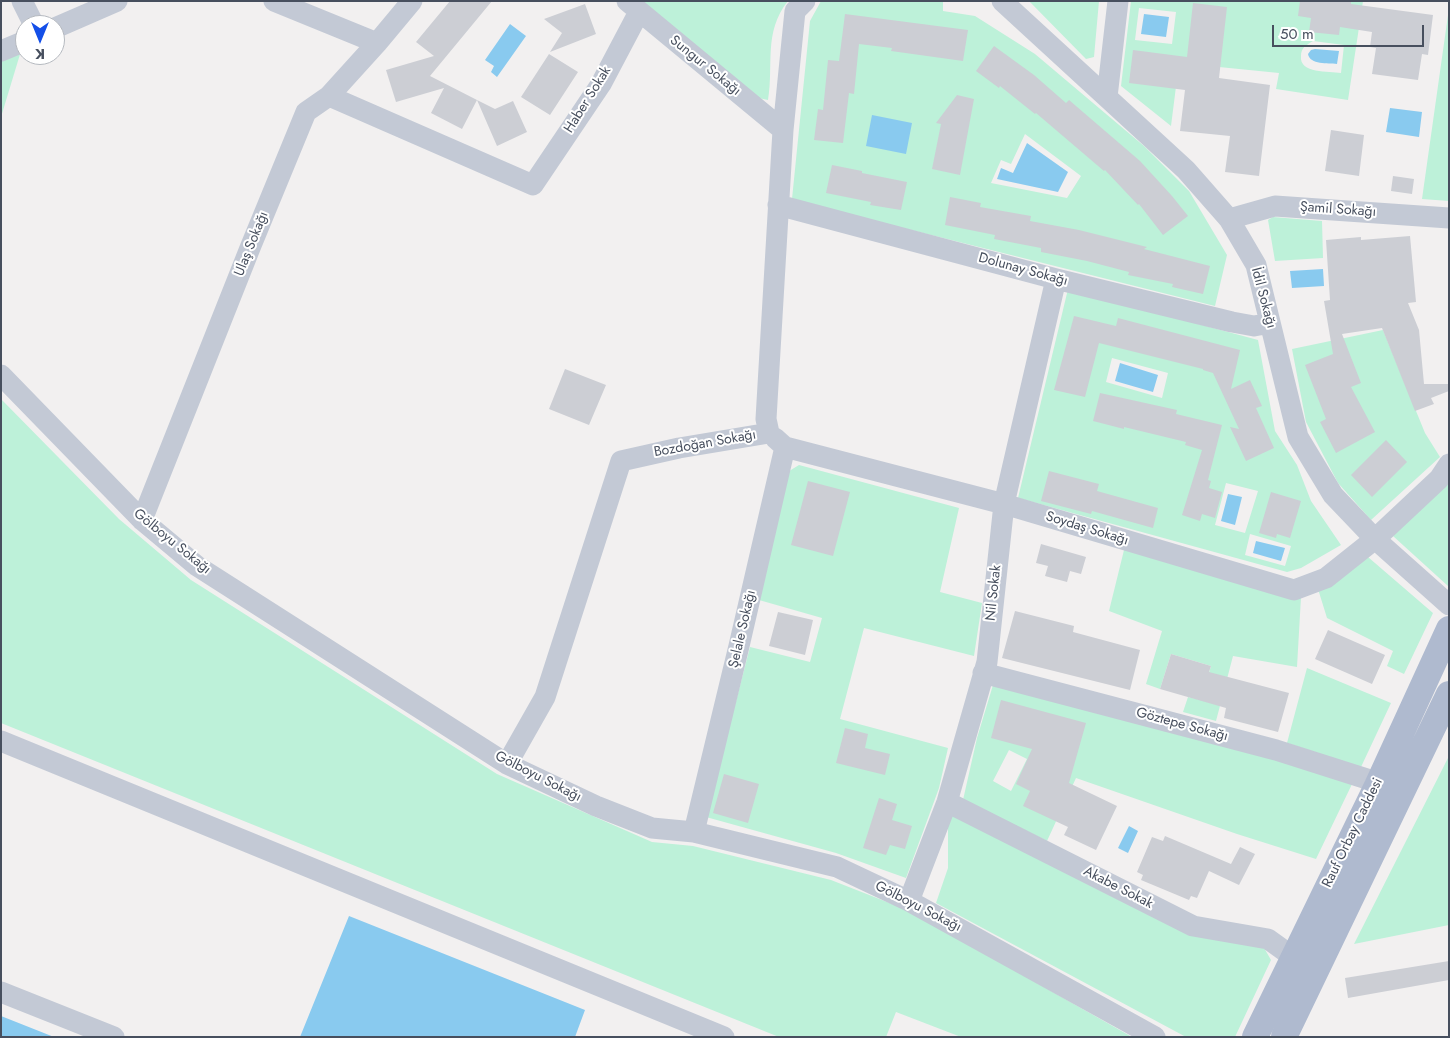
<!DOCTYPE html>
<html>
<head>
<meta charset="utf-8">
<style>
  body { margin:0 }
  #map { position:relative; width:1450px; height:1038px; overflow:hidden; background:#f2f0f0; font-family:Jost,sans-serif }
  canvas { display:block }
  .frame { position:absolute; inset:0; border:2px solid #474f5e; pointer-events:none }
  .north { position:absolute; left:15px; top:15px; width:50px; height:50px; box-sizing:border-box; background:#fff; border:1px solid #b5b9bf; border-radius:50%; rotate:180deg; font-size:14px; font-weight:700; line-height:20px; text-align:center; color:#474f5e }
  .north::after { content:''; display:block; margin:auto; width:18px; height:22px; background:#144fe8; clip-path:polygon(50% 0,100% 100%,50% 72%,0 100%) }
  .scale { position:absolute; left:1272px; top:25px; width:152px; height:22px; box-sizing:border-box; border:2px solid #474f5e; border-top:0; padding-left:6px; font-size:15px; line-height:18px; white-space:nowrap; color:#474f5e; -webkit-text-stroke:4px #fff; paint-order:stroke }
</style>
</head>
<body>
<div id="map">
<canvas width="1450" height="1038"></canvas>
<div class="frame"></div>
<div class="north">K</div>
<div class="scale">50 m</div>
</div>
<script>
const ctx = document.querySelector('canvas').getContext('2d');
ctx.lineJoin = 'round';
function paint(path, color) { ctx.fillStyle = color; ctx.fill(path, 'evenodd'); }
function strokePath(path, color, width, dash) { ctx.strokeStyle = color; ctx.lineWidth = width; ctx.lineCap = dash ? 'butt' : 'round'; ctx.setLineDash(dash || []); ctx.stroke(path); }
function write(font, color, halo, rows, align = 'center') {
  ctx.font = font + ' Jost,sans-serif'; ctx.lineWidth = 4; ctx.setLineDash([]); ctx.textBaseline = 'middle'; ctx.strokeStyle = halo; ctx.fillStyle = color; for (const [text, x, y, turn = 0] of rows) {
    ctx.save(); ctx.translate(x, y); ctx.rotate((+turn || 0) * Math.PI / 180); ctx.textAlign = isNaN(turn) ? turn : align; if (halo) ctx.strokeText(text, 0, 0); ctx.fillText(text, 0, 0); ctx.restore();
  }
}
paint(new Path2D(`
  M642 1H788C763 32 774 65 768 100L754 97Z
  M821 1H943V11L975 16 1035 54 1144 146 1189 191 1227 255 1215 306 811 205 792 199 810 21ZM1025 134 1081 176 1067 198 991 183 1001 160 1011 164Z
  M1029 1H1099L1094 57 1086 59Z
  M1131 1H1363L1348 100 1276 89 1279 73 1179 63 1171 126 1121 86ZM1139 8 1176 12 1172 44 1135 40ZM1313 41 1344 45 1341 73C1329 71 1299 74 1301 56 1301 48 1306 45 1313 41Z
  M1449 8V201L1422 199Z
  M21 51 1 117V59Z
  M1273 217 1322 221 1323 258 1275 261 1268 220Z
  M1068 289 1258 340 1275 431 1297 465 1311 501 1341 545 1301 568 1287 572 1018 498ZM1112 358 1168 373 1162 398 1106 382ZM1226 483 1258 491 1245 533 1215 525ZM1250 534 1291 546 1285 566 1245 555Z
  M1383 330 1425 433 1440 457 1371 520 1338 483 1306 422 1292 349Z
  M1 399 119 519 191 580 497 774 652 842 693 846 831 880 910 911 1132 1037H961L896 1012 886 1037H779L1 723Z
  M799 465 959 508 940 592 982 603 974 656 864 628 840 719 948 748 939 788 906 878 836 853 706 817 750 647 810 662 822 618 759 600 786 473Z
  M1449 471V583L1448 586 1393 536Z
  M1125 546 1301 597 1297 667 1233 656 1216 721 1183 712 1188 697 1201 700 1211 666 1171 654 1160 689 1146 684 1162 631 1109 611Z
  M1368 557 1433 613 1404 674 1387 666 1393 651 1327 618 1318 589Z
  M1307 668 1391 703 1361 767 1287 743Z
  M993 685 1271 758 1353 782 1316 859 1237 834 1076 778 1047 841 963 800 977 738ZM1009 750 1027 759 1011 791 993 781Z
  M1449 756V925L1354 944Z
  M952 810 1263 946 1271 960 1235 1037H1186L936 903 948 868V819Z`), '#bdf1d9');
paint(new Path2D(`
  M1144 14 1169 17 1166 37 1141 34Z
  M510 24 526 36 497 77 491 72 494 66 485 60Z
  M1315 49 1339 51 1337 64C1328 63 1310 65 1308 54L1311 50Z
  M1390 108 1422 112 1419 137 1386 132Z
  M872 115 912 123 906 154 866 146Z
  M1027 143 1068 172 1058 192 997 179 1001 168 1013 173Z
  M1323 269 1324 286 1292 288 1290 271Z
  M1120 363 1158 375 1153 392 1115 381Z
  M1228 494 1242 497 1235 525 1221 521Z
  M1256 541 1285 548 1281 561 1253 553Z
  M1129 826 1138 831 1128 853 1118 848Z
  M349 916 585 1010 575 1037H300Z
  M1 1016 54 1037H1Z`), '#89caef');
paint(new Path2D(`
  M450 1H492L430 76 477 100 462 129 431 113 444 88 396 102 386 70 434 56 416 42Z
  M1300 1H1351V4L1433 15 1428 55 1422 54 1418 80 1372 74 1376 48 1370 47 1372 32 1340 27 1339 35 1309 32 1311 18 1298 16Z
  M1193 3 1227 7 1219 78 1270 85 1259 176 1225 172 1230 136 1180 131 1185 90 1129 83 1133 50 1187 57Z
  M585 4 596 34 550 52 562 33 544 19Z
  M845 14 968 30 963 61 891 51 892 48 859 44 854 94 849 93 843 143 814 140 818 109 823 110 828 60 839 61Z
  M994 46 1034 75 1066 103 1069 100 1140 161 1172 196 1188 216 1163 235 1139 204 1138 205 1105 170 1104 171 1036 113 1035 114 1000 86 999 88 976 71Z
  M549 54 578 72 550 115 521 97Z
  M957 95 974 99 960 175 932 169 941 124 936 123Z
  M477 100 495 109 513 101 527 132 497 146Z
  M1331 130 1364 135 1359 176 1325 171Z
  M832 165 862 171V173L907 182 901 210 870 205 871 202 826 193Z
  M1393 176 1414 179 1412 194 1391 191Z
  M950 197 981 203 980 207 1031 216 1030 221 1079 230 1147 247 1144 249 1210 266 1203 294 1172 287 1173 284 1128 275 1129 272 1087 261 1041 252V248L994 239 995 235 945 225Z
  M1410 236 1416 302 1408 303 1419 330 1424 384H1449V391L1431 398 1434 404 1415 411 1382 328 1342 334 1361 383 1351 387 1375 432 1336 453 1320 422 1326 419 1305 365 1333 354 1324 301 1330 300 1326 240 1361 237V240Z
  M1074 316 1116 326 1118 318 1240 350 1231 389 1250 380 1262 406 1256 408 1274 448 1246 461 1230 427 1239 429 1213 373 1203 370V369L1099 343 1085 397 1054 390Z
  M565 369 606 385 589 425 549 409Z
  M1100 393 1177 410 1176 414 1222 425 1208 480 1211 481 1209 488 1222 492 1215 518 1202 514 1200 521 1182 515 1202 450 1185 445 1186 442 1124 427V429L1093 421Z
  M1386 440 1407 462 1372 497 1351 475Z
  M1049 471 1099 484 1097 491 1158 508 1153 528 1092 511 1091 514 1041 501Z
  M808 481 850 492 833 556 791 545Z
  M1271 492 1301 501 1290 538 1277 534 1276 538 1259 533Z
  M1041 544 1086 557 1081 574 1070 571 1067 582 1045 576 1048 566 1036 563Z
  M1015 611 1074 626 1073 632 1140 650 1130 690 1002 658Z
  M778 612 813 620 805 655 769 646Z
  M1328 630 1385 655 1372 684 1315 659Z
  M1171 654 1211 666 1209 672 1289 693 1278 732 1224 718 1226 708 1160 689Z
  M1001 700 1086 723 1069 783 1117 806 1096 850 1064 835 1068 827 1023 806 1030 791 1016 784 1032 749 991 738Z
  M845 728 868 734 865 748 890 754 885 775 836 763Z
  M724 774 759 784 748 823 713 813Z
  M879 798 897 804 892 820 912 826 905 849 890 845 886 855 863 848Z
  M1165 836 1231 864 1240 847 1255 854 1239 885 1209 871 1197 898 1191 896 1189 900 1141 880 1143 875 1137 872 1152 837 1163 841Z
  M1449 961V980L1348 998 1345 978Z`), '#ccced4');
strokePath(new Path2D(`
  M22 1 34 25
  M274 1 377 43
  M627 1 783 130
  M1002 1 1186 170 1229 219 1256 265 1298 437 1333 495 1375 539 1449 605
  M55 28 117 1
  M1 51 25 41
  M329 96 533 185 601 84 639 12
  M1107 97 1118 1
  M778 205 1056 279 1232 322 1254 326 1270 323
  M1229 219 1275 206 1449 218
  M1 375 142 520 197 566 507 764 596 806 652 828 694 832 837 867 909 901 1155 1037
  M769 433 766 419 783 130 795 11 805 1
  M785 447 1004 504 1294 590 1326 578 1375 539 1439 479 1449 464
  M142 520 250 248 306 112 329 96 377 43 412 1
  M983 673 1276 750 1367 779 1377 786
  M1 741 724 1037
  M507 764 545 697 621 461 679 448 769 433
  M947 802 1193 926 1268 939 1293 957
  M694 832 739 646 785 447 775 438
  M909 901 947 802 987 662 1004 504 1056 279
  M1 992 114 1037`), '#c3c9d5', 21);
strokePath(new Path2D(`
  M1255 1037 1377 786 1449 629
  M1284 1037 1449 694`), '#afbacf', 26);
write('14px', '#474f5e', '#fff', [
  ["Sungur Sokağı",705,66,39],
  ["Haber Sokak",588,100,-58],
  ["Şamil Sokağı",1338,210,4],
  ["Ulaş Sokağı",252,244,-68],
  ["Dolunay Sokağı",1023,270,15],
  ["İdil Sokağı",1263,298,75],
  ["Bozdoğan Sokağı",705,444,-10],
  ["Soydaş Sokağı",1087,529,17],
  ["Gölboyu Sokağı",172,542,39],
  ["Nil Sokak",994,593,-84],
  ["Şelale Sokağı",743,629,-77],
  ["Göztepe Sokağı",1182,725,15],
  ["Gölboyu Sokağı",538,777,27],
  ["Rauf Orbay Caddesi",1353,833,-64],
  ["Akabe Sokak",1118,888,27],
  ["Gölboyu Sokağı",918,907,27]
]);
</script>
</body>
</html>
